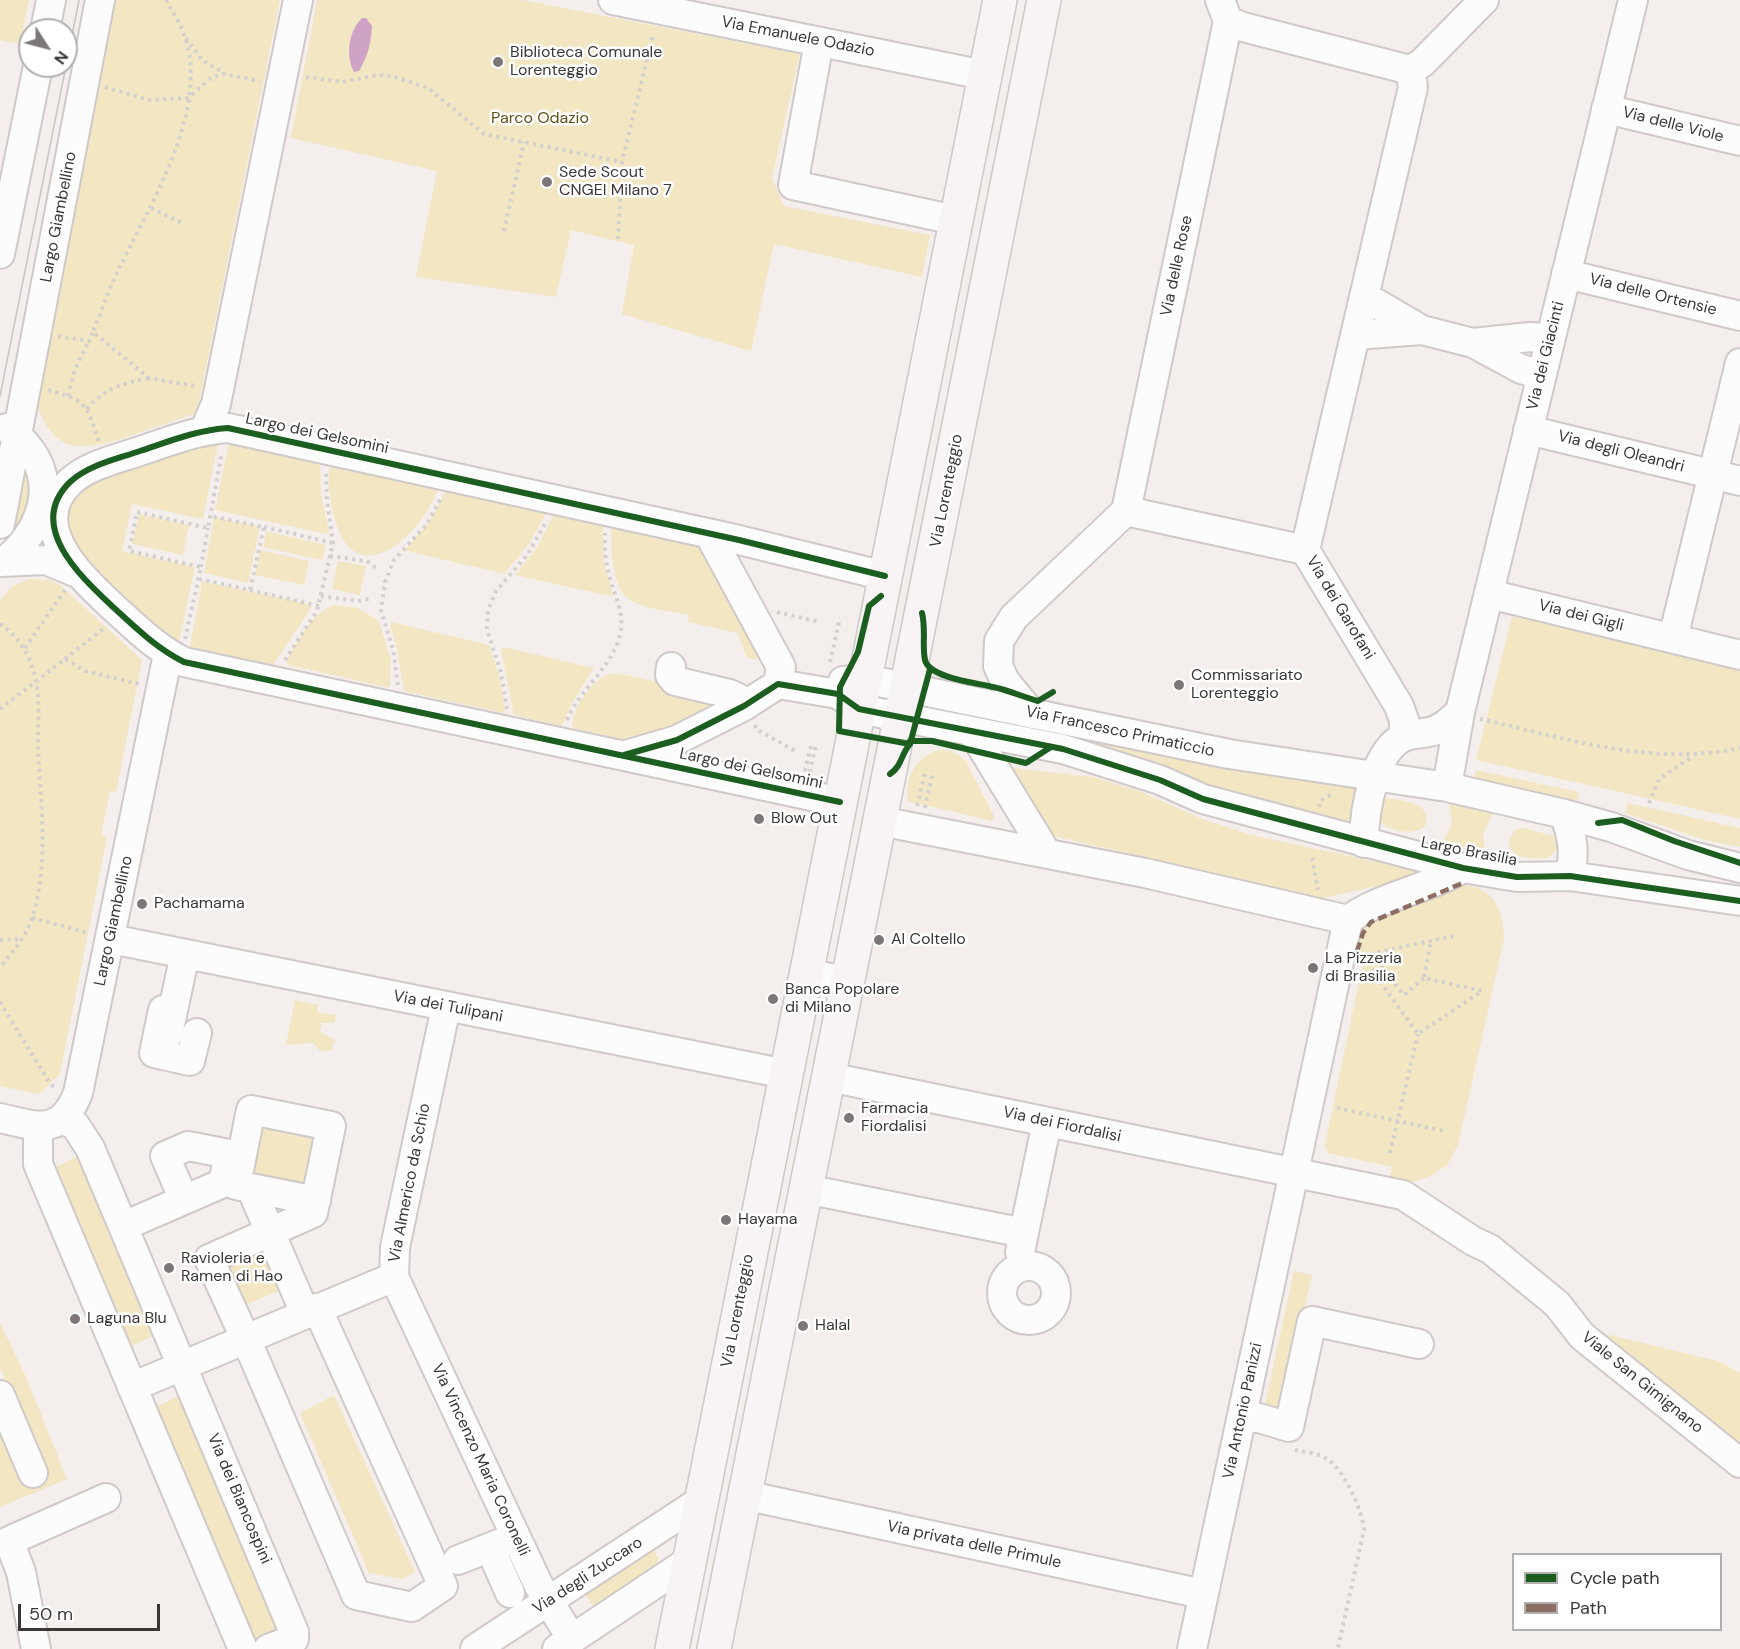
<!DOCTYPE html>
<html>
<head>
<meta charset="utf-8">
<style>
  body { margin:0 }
  #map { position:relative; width:1740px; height:1649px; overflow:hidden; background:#f4eeed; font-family:"DM Sans",sans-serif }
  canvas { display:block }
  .legend { position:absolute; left:1512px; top:1553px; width:210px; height:78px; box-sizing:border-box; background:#fff; border:2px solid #b1afaf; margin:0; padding:8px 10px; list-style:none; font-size:18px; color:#3b3736 }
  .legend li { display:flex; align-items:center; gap:12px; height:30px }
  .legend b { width:30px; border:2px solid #b1afaf }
  .north { position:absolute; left:18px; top:18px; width:60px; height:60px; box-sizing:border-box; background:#fff; border:2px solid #b1afaf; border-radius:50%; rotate:126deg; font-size:16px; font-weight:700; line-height:24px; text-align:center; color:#3b3736 }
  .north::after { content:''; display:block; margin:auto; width:21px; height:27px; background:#7c7776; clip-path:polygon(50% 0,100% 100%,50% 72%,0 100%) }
  .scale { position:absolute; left:18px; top:1604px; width:142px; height:27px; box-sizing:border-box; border:3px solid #3b3736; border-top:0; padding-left:8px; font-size:18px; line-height:21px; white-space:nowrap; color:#3b3736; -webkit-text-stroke:4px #fff; paint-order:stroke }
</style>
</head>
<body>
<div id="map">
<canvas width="1740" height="1649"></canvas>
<ul class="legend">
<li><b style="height:8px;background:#1b5e20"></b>Cycle path</li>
<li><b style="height:8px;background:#8d6e63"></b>Path</li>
</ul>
<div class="north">N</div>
<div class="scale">50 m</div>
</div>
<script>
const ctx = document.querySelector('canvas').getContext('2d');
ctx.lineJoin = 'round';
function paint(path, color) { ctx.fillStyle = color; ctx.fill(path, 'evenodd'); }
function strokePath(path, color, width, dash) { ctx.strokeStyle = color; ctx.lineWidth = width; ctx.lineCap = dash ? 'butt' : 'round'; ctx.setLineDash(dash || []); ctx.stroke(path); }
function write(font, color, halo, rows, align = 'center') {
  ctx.font = font + ' "DM Sans",sans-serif'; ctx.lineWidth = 5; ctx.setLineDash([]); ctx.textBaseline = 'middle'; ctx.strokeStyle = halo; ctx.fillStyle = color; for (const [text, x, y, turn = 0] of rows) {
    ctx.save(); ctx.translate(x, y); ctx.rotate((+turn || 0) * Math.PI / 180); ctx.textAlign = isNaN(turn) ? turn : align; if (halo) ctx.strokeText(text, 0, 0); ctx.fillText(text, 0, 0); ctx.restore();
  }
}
paint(new Path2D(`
  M0 0H29L20 44 0 40Z
  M113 0H280L197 413C174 421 152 428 130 436 84 451 55 457 36 403Z
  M317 0H523L800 54 772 178 784 206 930 235 922 277 774 244 751 351 622 314 634 245 571 230 556 297 416 277 437 171 291 138Z
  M230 437 320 462 321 495 329 531 327 534 215 510Z
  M219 438 203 519 132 504 122 551 195 567 179 641 177 644 166 638 79 556 63 518 80 485Z
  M28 456 40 486 10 541Z
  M330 465 438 489C421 536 354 597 334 516 330 499 327 482 330 465Z
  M446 490 547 512 529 544 504 574 407 551 406 549 430 521Z
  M139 514 189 525 183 555 132 544Z
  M554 514 603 525 604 561 613 597 515 575 538 546Z
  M214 517 260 527 248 583 204 573Z
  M612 527 665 533 704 548 760 642 756 660 747 657 738 633 688 622 689 615C671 611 646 610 630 600 612 590 610 545 612 527Z
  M266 531 326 545 322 560 263 547Z
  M260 550 309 561 304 585 255 575Z
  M338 561 366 566 360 595 332 589Z
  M29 579 50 580 60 585 142 660 116 792 110 791 101 835 107 837 60 1074 39 1094 0 1086V601L11 587Z
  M202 581 309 604 312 607 273 665 190 647Z
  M334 605 357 608 379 621 391 661 390 688 288 665 286 663C297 642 311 613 334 605Z
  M1512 616 1740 670V819L1476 760Z
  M392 622 489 645 500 678 505 711 503 713 404 691 397 649 390 625Z
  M503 647 594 668 572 703 563 724 561 726 514 715 501 649Z
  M610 674H622L720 696 724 701 643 744 607 739 608 736 573 728C570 710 592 679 610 674Z
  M1070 732 1363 784C1352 798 1348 810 1352 827L1250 804 1123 752 1071 739 1068 735Z
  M939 750 952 751 965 760 994 816 992 821 908 801C904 779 916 756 939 750Z
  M1004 767 1093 777 1139 791 1205 820 1252 835 1423 872V876L1323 898 1044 834Z
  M1476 770 1579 792 1577 801 1474 779Z
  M1388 798C1405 802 1433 802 1425 826 1413 837 1388 831 1378 820L1383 800Z
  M1449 803 1493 813 1483 834 1485 853 1443 842 1452 823Z
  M1628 803 1740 828V847L1705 840 1625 813Z
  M1523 828 1554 836 1558 849 1548 858C1532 858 1508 861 1509 839L1516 829Z
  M1462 885C1495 888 1503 909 1504 939L1458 1145 1447 1165 1431 1176 1412 1182 1389 1180 1392 1167 1328 1153 1325 1145 1364 958 1352 955C1362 904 1420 897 1462 885Z
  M295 1000 318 1005 317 1012 336 1015 334 1023H322L320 1032 335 1040 331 1051H320L313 1043 286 1045Z
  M251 1124 319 1128 308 1186 251 1179Z
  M80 1156 156 1335 129 1347 52 1168Z
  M257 1241 288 1287 238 1308 218 1259Z
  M1294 1271 1312 1275 1282 1412 1264 1409Z
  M0 1323 27 1379 67 1479 0 1507V1425L43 1470 0 1368Z
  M1605 1334 1718 1361 1740 1373V1451L1602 1335Z
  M182 1395 282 1628 253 1641 153 1408Z
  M334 1395 415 1572 402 1579 369 1573 300 1413Z
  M649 1545 658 1557 656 1571 595 1609 582 1589Z`), '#f3e6c2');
paint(new Path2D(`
  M362 18H366L372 26C371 44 368 55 359 71L354 72C345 56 349 30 362 18Z`), '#cea3c6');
const minor = new Path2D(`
  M613 0 984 75
  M1228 21 1243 27 1410 70
  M45 30 51 0
  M819 42 793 185 955 220
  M1410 70 1422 63 1484 0
  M1606 109 1740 141
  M0 254 38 66
  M1566 274 1740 316
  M1364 296 1422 330 1473 343 1521 369 1542 375
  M1355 335 1422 330
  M1473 343 1530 337 1551 338
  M205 429 216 404 298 0
  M1528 430 1740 481
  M1126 511 1305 550
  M0 524 100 0
  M709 534 781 667 778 684
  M5 561C51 523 61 465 7 428
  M0 562 46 560 75 572
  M1489 594 1740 655
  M1673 638 1740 363
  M671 667 670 675 675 681 730 694 738 698 744 706
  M843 681 865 679 1229 754 1447 787 1564 814 1611 827 1688 855 1740 868
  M1032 714 1005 681 998 666 999 641 1014 617 1126 511 1228 21 1220 0
  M972 731 1047 854
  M1404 736V720L1399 706 1305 550 1413 87 1410 70
  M626 755 677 740 744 706 778 684 838 694 859 709 1063 749 1160 780 1203 799 1463 868 1517 877 1570 876 1740 901
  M1447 787 1460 712 1633 0
  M840 802 184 662C156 648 136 628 113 607 81 577 25 526 70 482 88 465 117 459 140 451 170 441 197 430 228 428L739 540 885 576
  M1564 814C1573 837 1575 852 1570 876
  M880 821 1145 873 1348 920
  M1364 843C1364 812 1374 748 1406 736 1414 733 1421 734 1429 732 1442 730 1451 720 1460 712
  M111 939 786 1074
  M806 973 848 982
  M446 1007 395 1247 394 1277 539 1586 572 1639
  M163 1010 154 1053 190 1061 197 1033
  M168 1034 185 954
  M829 1077 1403 1195 1473 1241 1490 1249 1557 1304 1582 1336 1740 1463
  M0 1118C39 1127 61 1136 78 1093L168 654
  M63 1120 75 1125 90 1148 294 1632V1639L268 1649
  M38 1127V1164L243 1649
  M251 1188 305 1313
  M806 1189 1024 1233
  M316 1201 236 1185 251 1110 331 1126 313 1213 209 1259 252 1353 356 1595 412 1607 443 1586 317 1308
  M124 1226 223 1183 229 1154 188 1146 165 1156 184 1200
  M1020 1252 1047 1122
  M1002 1293a27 27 0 1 1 54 0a27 27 0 1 1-54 0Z
  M132 1387 394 1277
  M0 1395 33 1473
  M1242 1417 1259 1418 1289 1427 1312 1321 1419 1344
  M744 1495 1203 1594
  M490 1548 510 1593
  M458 1560 516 1537
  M36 1649 21 1572 9 1541 106 1498
  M475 1649 699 1502
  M557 1649 689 1561
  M1192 1649 1348 920C1382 895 1427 890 1463 868`);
const major = new Path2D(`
  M672 1649 1000 0
  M714 1649 1044 0`);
strokePath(minor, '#cfcac9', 32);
strokePath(major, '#ccc9c9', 36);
strokePath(new Path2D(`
  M166 0C172 12 181 24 185 37 210 113 148 207 117 273 108 292 101 312 93 332L149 378 196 386
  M186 38 202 60 224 73
  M306 77 343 82 377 75 392 76 428 88 484 134 622 162
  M105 87 149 100 188 98 212 77 224 74 260 81
  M151 208 182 223
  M504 231 524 142
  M618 239 622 162 653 35
  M58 336 89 341 93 332
  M48 390C88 401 86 404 99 442
  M68 396 75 369 89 341
  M87 409C104 388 124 383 149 378
  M264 527 333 543
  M330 556 367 561 376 568
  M201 567 208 528
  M199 579 250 590 264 527 210 516
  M250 590 319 606
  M321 596 358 601 369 599
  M777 612 820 622
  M0 624C21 638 30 657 36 680 40 700 38 724 38 745 40 801 50 863 32 918 26 937 12 952 0 968
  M185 639 201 567 129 551 137 512 208 528 222 452
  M25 648 65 590
  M65 659 104 628
  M285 660 317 611 333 543 327 500 326 473
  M830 662 840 618
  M398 685 393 649 381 610 385 582 394 560 427 524 441 498
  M0 709 65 659 85 671 139 684
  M507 709 501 673 487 629 488 610 496 591 528 554 547 520
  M1480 719C1565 738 1652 767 1740 748
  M567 720C581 687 616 665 621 629 623 610 615 596 610 579 606 564 604 549 605 533
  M755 725 756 729 797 752
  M805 771 812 742
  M810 772 816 744
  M1649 803 1659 779 1693 756
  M917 806 926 769
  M1319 807 1321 800 1332 794
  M925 808 933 771
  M1312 858 1318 890
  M32 918 89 933
  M0 940 21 939
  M1370 954 1373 972 1418 1034 1482 991 1424 978 1431 941
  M1370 954 1453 936
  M1371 955 1404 995 1424 978
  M0 1002 49 1082 56 1089
  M1337 1108 1444 1131
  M1390 1153 1418 1034
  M1295 1450C1305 1452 1318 1453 1327 1459 1344 1469 1363 1512 1364 1530L1338 1648`), '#d2d0cf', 4, [3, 4.5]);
strokePath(minor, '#fdfcfc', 28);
strokePath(major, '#f8f4f5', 33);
strokePath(new Path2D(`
  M66 66 79 0
  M0 396 66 66`), '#c6c4c4', 1.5);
strokePath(new Path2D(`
  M1357 951 1363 933 1371 922 1465 882`), '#8d6e63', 4.5, [9, 4.5]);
strokePath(new Path2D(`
  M881 596 869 606 858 652 840 687 839 731 910 744
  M922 613C926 629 922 646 925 660 929 678 978 683 993 687 1008 690 1023 697 1038 701L1053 692
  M910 741H932L1026 763 1051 747
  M624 755 677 740 744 706 778 684 838 694 859 709 1063 749 1160 780 1203 799 1463 868 1517 877 1570 876 1740 901
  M890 774C902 766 901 754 910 744L930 669
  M840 802 184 662C156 648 136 628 113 607 81 577 25 526 70 482 88 465 117 459 140 451 170 441 197 430 228 428L739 540 885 576
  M1598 823 1622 820 1674 841 1740 863`), '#1b5e20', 6);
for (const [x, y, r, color] of [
  [498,62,6,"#7c7776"],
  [547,182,6,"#7c7776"],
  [1179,685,6,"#7c7776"],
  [759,819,6,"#7c7776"],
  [142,904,6,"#7c7776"],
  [879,940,6,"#7c7776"],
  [1313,968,6,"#7c7776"],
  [773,999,6,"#7c7776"],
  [849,1118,6,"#7c7776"],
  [726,1220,6,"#7c7776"],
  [169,1268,6,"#7c7776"],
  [75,1319,6,"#7c7776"],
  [803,1326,6,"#7c7776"]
]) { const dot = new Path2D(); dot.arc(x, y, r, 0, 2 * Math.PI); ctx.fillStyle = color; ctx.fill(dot); strokePath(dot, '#fff', 2); }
write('16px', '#3b3736', '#fff', [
  ["Via Emanuele Odazio",798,37,11],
  ["Via delle Viole",1673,125,14],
  ["Largo Giambellino",59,217,-79],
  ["Via delle Rose",1177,266,-78],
  ["Via delle Ortensie",1653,295,14],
  ["Via dei Giacinti",1546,356,-76],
  ["Largo dei Gelsomini",317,434,12],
  ["Via degli Oleandri",1621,452,14],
  ["Via Lorenteggio",947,491,-79],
  ["Via dei Garofani",1340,608,59],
  ["Via dei Gigli",1581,616,14],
  ["Via Francesco Primaticcio",1120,732,12],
  ["Largo dei Gelsomini",751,769,12],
  ["Largo Brasilia",1469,852,11],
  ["Largo Giambellino",114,921,-78],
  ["Via dei Tulipani",448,1007,11],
  ["Via dei Fiordalisi",1062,1125,12],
  ["Via Almerico da Schio",410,1183,-79],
  ["Via Lorenteggio",738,1311,-79],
  ["Viale San Gimignano",1642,1383,39],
  ["Via Antonio Panizzi",1243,1411,-78],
  ["Via Vincenzo Maria Coronelli",480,1460,65],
  ["Via dei Biancospini",239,1499,67],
  ["Via privata delle Primule",974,1545,12],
  ["Via degli Zuccaro",588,1576,-33]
]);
write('16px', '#3b3736', '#fff', [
  ["Biblioteca Comunale",510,53],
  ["Lorenteggio",510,71],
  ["Sede Scout",559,173],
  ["CNGEI Milano 7",559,191],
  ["Commissariato",1191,676],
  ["Lorenteggio",1191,694],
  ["Blow Out",771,819],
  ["Pachamama",154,904],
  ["Al Coltello",891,940],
  ["La Pizzeria",1325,959],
  ["di Brasilia",1325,977],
  ["Banca Popolare",785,990],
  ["di Milano",785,1008],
  ["Farmacia",861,1109],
  ["Fiordalisi",861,1127],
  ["Hayama",738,1220],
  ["Ravioleria e",181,1259],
  ["Ramen di Hao",181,1277],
  ["Laguna Blu",87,1319],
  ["Halal",815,1326]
], 'left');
write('16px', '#5f5015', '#fff', [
  ["Parco Odazio",540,119]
]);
</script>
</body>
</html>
